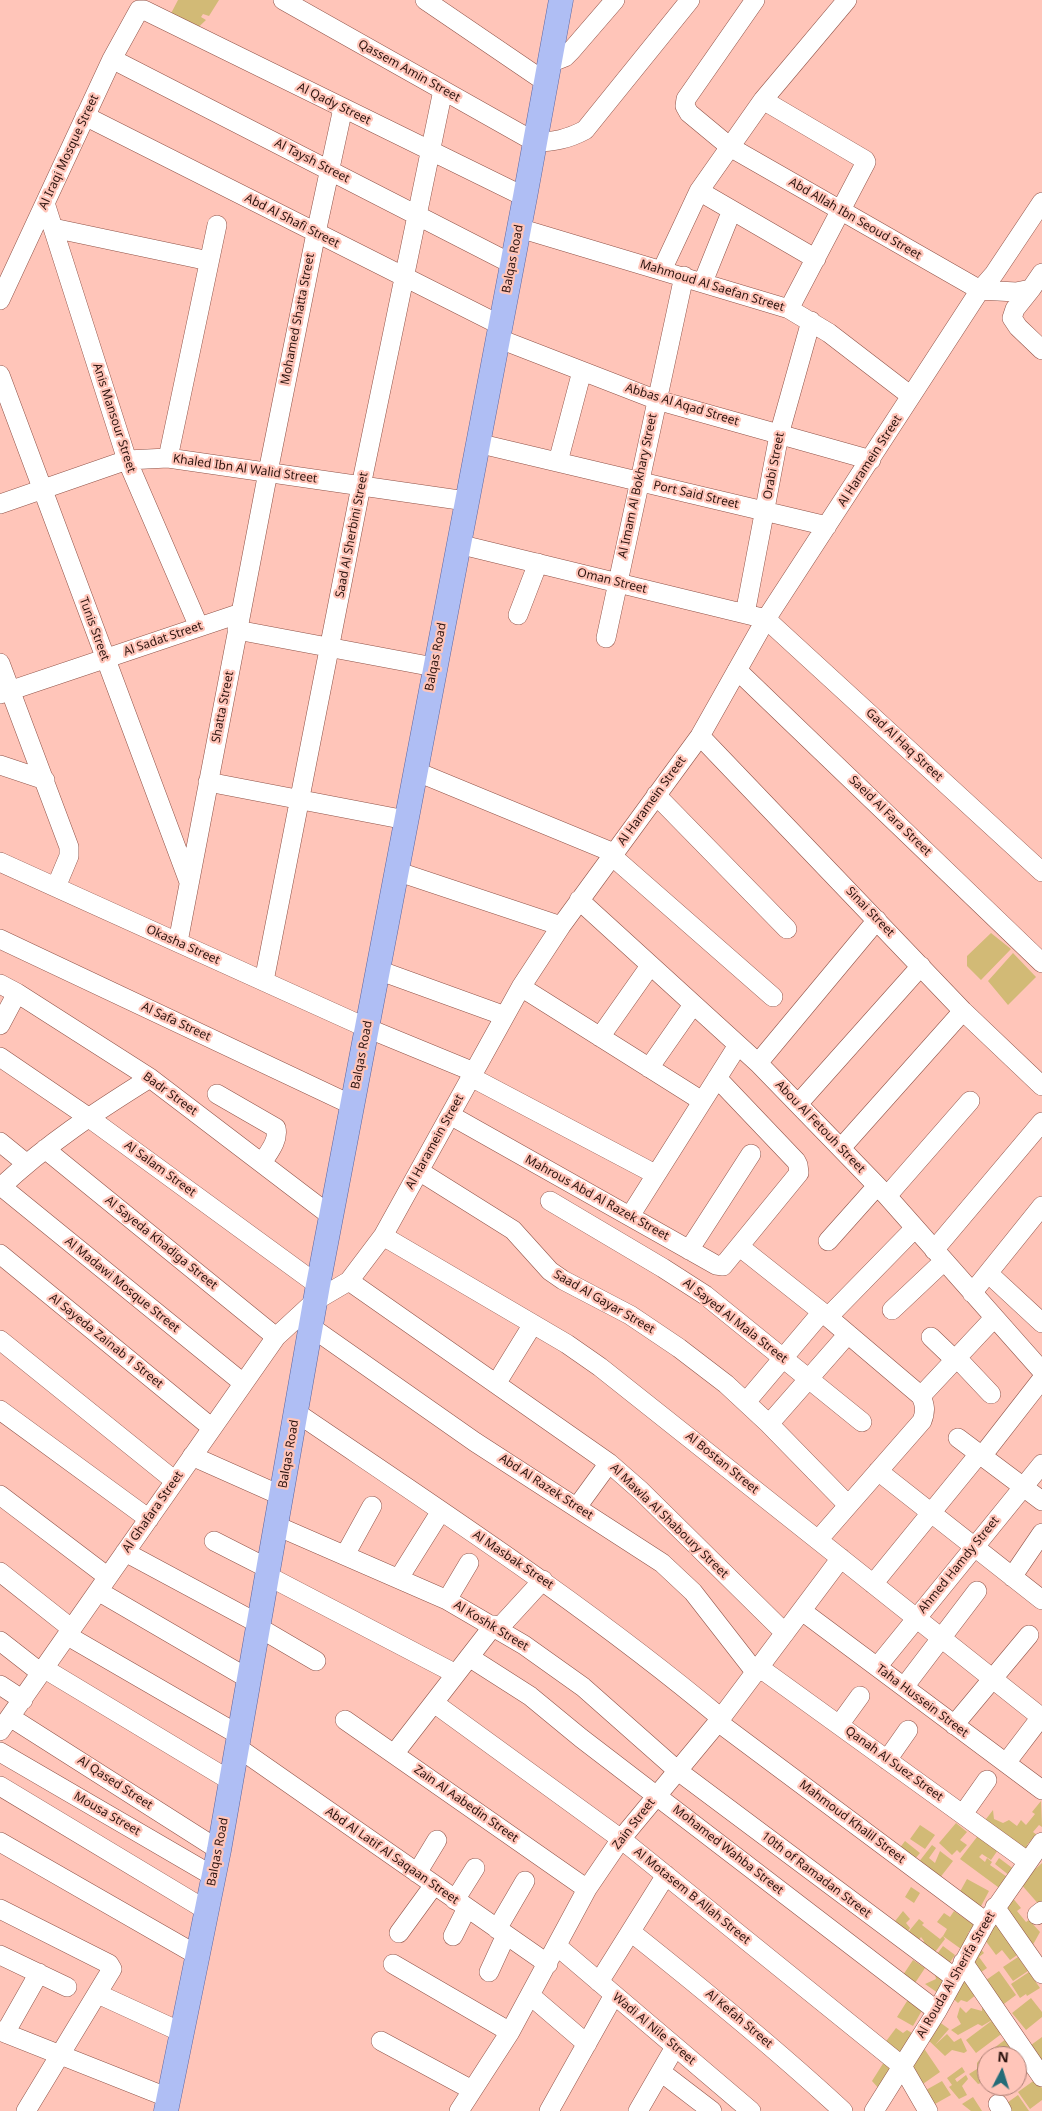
<!DOCTYPE html>
<html>
<head>
<meta charset="utf-8">
<style>
  body { margin:0 }
  #map { position:relative; width:1042px; height:2111px; overflow:hidden; background:#ffc5b9; font-family:"Noto Sans",sans-serif }
  canvas { display:block }
  .north { position:absolute; left:977px; top:2046px; width:50px; height:50px; box-sizing:border-box; background:#ffc5b9; border:1px solid #ab7e75; border-radius:50%; rotate:5deg; font-size:14px; font-weight:700; line-height:20px; text-align:center; color:#2c130e }
  .north::after { content:''; display:block; margin:auto; width:18px; height:22px; background:#246c78; clip-path:polygon(50% 0,100% 100%,50% 72%,0 100%) }
</style>
</head>
<body>
<div id="map">
<canvas width="1042" height="2111"></canvas>
<div class="north">N</div>
</div>
<script>
const ctx = document.querySelector('canvas').getContext('2d');
ctx.lineJoin = 'round';
function paint(path, color) { ctx.fillStyle = color; ctx.fill(path, 'evenodd'); }
function strokePath(path, color, width, dash) { ctx.strokeStyle = color; ctx.lineWidth = width; ctx.lineCap = dash ? 'butt' : 'round'; ctx.setLineDash(dash || []); ctx.stroke(path); }
function write(font, color, halo, rows, align = 'center') {
  ctx.font = font + ' "Noto Sans",sans-serif'; ctx.lineWidth = 4.5; ctx.setLineDash([]); ctx.textBaseline = 'middle'; ctx.strokeStyle = halo; ctx.fillStyle = color; for (const [text, x, y, turn = 0] of rows) {
    ctx.save(); ctx.translate(x, y); ctx.rotate((+turn || 0) * Math.PI / 180); ctx.textAlign = isNaN(turn) ? turn : align; if (halo) ctx.strokeText(text, 0, 0); ctx.fillText(text, 0, 0); ctx.restore();
  }
}
paint(new Path2D(`
  M178 0H219L209 16 203 14 201 17 206 20 188 37 165 25Z
  M991 933 1011 949 981 980 967 966V956Z
  M1013 953 1036 977 1008 1005 988 981Z
  M1041 1801 1042 1827 1039 1825 1033 1832 1041 1838H1033L1027 1845 1031 1849 1026 1855 983 1823 993 1810 994 1819 1003 1823 1009 1820 1017 1826 1021 1820 1026 1825 1035 1814 1032 1812Z
  M956 1823 967 1832 960 1840 967 1845 960 1853 957 1850 952 1855 939 1843Z
  M920 1825 935 1835 925 1849 910 1839Z
  M980 1833 1000 1847 991 1860 982 1854 979 1857 985 1862 987 1858 992 1862 990 1865 1010 1879 1002 1890 960 1859Z
  M905 1841 920 1853 914 1860 899 1849Z
  M932 1845 936 1848 929 1858 935 1863 940 1851 953 1861 939 1879 918 1863Z
  M999 1858 1015 1870 1010 1876 995 1864Z
  M1042 1863V1906L1041 1907 1020 1883Z
  M967 1879 989 1891 979 1910 957 1897Z
  M911 1887 920 1893 914 1903 905 1897Z
  M1011 1896 1021 1908 1017 1911 1026 1922 1029 1920 1040 1932 1030 1950 999 1908Z
  M903 1911 910 1919 906 1923 910 1928 905 1936 892 1925Z
  M954 1911 974 1925 968 1933 971 1936 961 1949 943 1936 947 1929 937 1922 944 1913 950 1917Z
  M919 1919 924 1923 922 1925 940 1939 943 1936 945 1939 932 1956 919 1947 924 1941 921 1937 915 1945 905 1936Z
  M996 1923 1020 1953 1010 1960 1002 1950 996 1955 985 1940Z
  M943 1946 955 1955 946 1968 934 1958Z
  M978 1946 984 1953 979 1957 987 1968 977 1975 968 1962Z
  M1018 1957 1028 1971 1013 1981 1003 1967Z
  M913 1960 925 1968 913 1986 901 1978Z
  M999 1971 1016 1995 997 2009 979 1985Z
  M1029 1972 1040 1988 1027 1996 1026 1994 1020 1998 1011 1984Z
  M935 1974 947 1982 938 1993 925 1984 936 1979Z
  M959 1974 977 1994 967 2002 961 2000 958 2003 949 1995Z
  M909 1998 924 2007 913 2026 897 2017Z
  M1031 1998 1042 2012V2017L1026 2030 1012 2013Z
  M982 2003 992 2020 982 2026 978 2024 958 2035 951 2030 961 2024 957 2017 960 2007 966 2013 971 2008 982 2011Z
  M998 2016 1008 2029 976 2053 966 2040Z
  M938 2021 949 2029 935 2045 947 2034 954 2042 961 2038 967 2051 964 2053 952 2050 945 2056 925 2037Z
  M896 2028 903 2033 907 2030 915 2035 909 2044 906 2042V2046L901 2057 884 2044Z
  M1010 2036 1024 2055 1017 2061V2056H994L990 2051Z
  M1042 2037V2060L1040 2061 1031 2045Z
  M921 2044 940 2072 920 2086 908 2068Z
  M983 2056 987 2058V2081L978 2084 969 2074 977 2069V2063Z
  M884 2062 896 2070 882 2092 872 2081Z
  M962 2067 965 2072 955 2079 957 2082 966 2075 968 2079 962 2086 967 2095 959 2099 949 2087 952 2085 947 2078Z
  M1036 2079 1042 2088V2100L1030 2109 1018 2092Z
  M942 2081 951 2095 935 2104 926 2090Z
  M991 2086H1016L1001 2098Z
  M1018 2095 1029 2111H1008L1004 2105Z
  M973 2097 982 2111H971L962 2104Z`), '#d2ba76');
const minor = new Path2D(`
  M283 0 535 142C554 142 568 139 585 130L690 0
  M425 0 547 83
  M755 0 686 99 685 106 689 113 730 147 980 290 1016 292 1031 289 1042 273
  M112 59 512 264
  M550 63 565 57 571 51 615 0
  M763 100 865 160 866 162 789 309
  M85 116 500 325
  M699 191 816 259
  M45 203 127 460 199 627
  M53 228 209 261
  M519 228 789 309 829 333 911 396
  M662 270 699 191 763 100 847 0
  M703 282 732 210
  M1031 289 1015 309 1012 318 1018 327 1042 350
  M0 300 112 59 139 10H144L525 197
  M497 338 657 400 871 460
  M0 375 189 882
  M477 443 827 526
  M168 458 217 225
  M558 462 582 371
  M0 504 127 460 168 458 466 501
  M458 544 766 619 1042 872
  M745 614 779 435 811 321
  M518 615 538 563
  M237 630 434 667
  M606 638 684 276
  M0 663 69 847V856L56 887
  M737 670 1042 963
  M0 694 241 613
  M700 736 963 1011 1042 1086
  M0 765 45 780
  M415 771 614 853
  M208 782 406 820
  M656 795 787 929
  M612 856 773 997
  M0 862 367 1028 474 1072
  M396 871 561 926
  M579 900 758 1063 887 1196 1042 1371
  M0 939 352 1105
  M178 942 268 472 316 233 343 108
  M378 970 505 1016
  M264 981 361 486 443 90
  M0 984 17 993 150 1078 331 1216
  M521 987 702 1101
  M0 1025 17 993
  M600 1037 650 966
  M0 1057 88 1117 318 1285
  M758 1063 877 920
  M649 1068 693 1005
  M471 1077 655 1174
  M217 1094 276 1128C279 1141 268 1153 262 1163
  M798 1104 921 966
  M450 1115 716 1265 723 1266 799 1173 798 1165 796 1161 717 1078
  M0 1142 27 1164
  M841 1148 963 1011
  M45 1149 276 1337
  M419 1171 513 1230 550 1271 563 1280 630 1315 679 1348 726 1384 769 1424 848 1505
  M2 1187 243 1383
  M0 1188C45 1145 97 1111 150 1078
  M887 1196 970 1101
  M550 1201 663 1268 705 1295 862 1422
  M630 1216 738 1045
  M383 1236 567 1344 600 1367 1042 1718
  M828 1241 877 1186
  M740 1247 822 1312 921 1396C925 1405 926 1411 922 1421L818 1540
  M689 1250 751 1154
  M934 1250 1042 1122
  M0 1254 212 1428
  M988 1273 1042 1323
  M349 1281 609 1463 641 1491 785 1633
  M972 1293 1042 1206
  M892 1310 944 1261
  M828 1317 915 1228
  M311 1327 475 1442 662 1563 693 1592 756 1673
  M931 1337 955 1360
  M0 1340 175 1481
  M957 1358 991 1394
  M496 1384 533 1324
  M921 1396 994 1318
  M746 1402 822 1312
  M0 1410 149 1519
  M297 1413C441 1511 587 1606 721 1718
  M769 1424 848 1334
  M958 1438 1042 1501
  M192 1456 282 1496
  M982 1456 1042 1379
  M878 1471 1042 1600
  M0 1495 108 1577
  M577 1507 609 1463
  M277 1526 447 1600 524 1645 583 1687 678 1771 955 1978
  M214 1541 269 1569
  M125 1552 259 1624
  M345 1555 372 1506
  M0 1572 72 1629
  M268 1576 456 1674
  M1012 1577 1042 1533
  M399 1578 441 1511
  M873 1584 979 1454
  M98 1591 249 1679
  M447 1600 469 1563
  M802 1611 1042 1790
  M258 1627 316 1661
  M499 1628 543 1580
  M68 1636 239 1735
  M0 1641 41 1673
  M469 1657 530 1696 581 1738 937 2011
  M877 1667 1042 1464
  M760 1668 1027 1861
  M45 1669 231 1781
  M0 1685 23 1700
  M904 1687 977 1591
  M434 1703 621 1839 902 2066 928 2111
  M10 1717 219 1850
  M345 1720 587 1889
  M718 1722 986 1922
  M839 1725 860 1696
  M954 1725 1029 1635
  M0 1731 276 1337 315 1301 349 1281 383 1236 521 987 561 926 700 736 766 619 980 290 994 274 1042 202
  M237 1747 548 1964
  M0 1752 213 1876
  M394 1754 494 1625
  M887 1760 908 1730
  M1006 1763 1041 1717
  M0 1786 206 1910
  M963 1814 987 1780
  M0 1842 197 1955
  M417 1873 437 1840
  M455 1900 475 1868
  M995 1907 1042 1974
  M0 1909 109 1964 112 1969 26 2111
  M1037 1915 1042 1911
  M497 1929 525 1881
  M631 1932C704 1990 775 2048 843 2111
  M399 1933 434 1885
  M453 1936 467 1908
  M557 1946 751 2111
  M0 1955 67 1987
  M963 1962 1042 2077
  M393 1964 510 2032
  M489 1972 506 1935
  M599 1982 666 1875
  M98 1994 181 2032
  M531 1996 587 2044
  M0 2031 169 2098
  M5 2033 39 1973
  M381 2041 472 2090
  M661 2072 712 2111
  M998 2104 1002 2111
  M459 2111 510 2032 587 1889 621 1839 718 1722 841 1558
  M549 2111 614 1995
  M638 2111 675 2047
  M874 2111 937 2011 986 1922 1042 1842`);
const major = new Path2D(`
  M166 2111 219 1850 318 1285 525 197 561 0`);
strokePath(minor, '#905247', 20);
strokePath(major, '#5e669f', 25);
strokePath(minor, '#fff', 19);
strokePath(major, '#afbef4', 24);
write('12px', '#2c130e', '#ffc5b9', [
  ["Qassem Amin Street",409,71,29],
  ["Al Qady Street",334,104,26],
  ["Al Iraqi Mosque Street",69,152,-65],
  ["Al Taysh Street",312,161,27],
  ["Abd Allah Ibn Seoud Street",855,219,30],
  ["Abd Al Shafi Street",292,221,27],
  ["Balqas Road",513,259,-79],
  ["Mahmoud Al Saefan Street",712,286,17],
  ["Mohamed Shatta Street",298,319,-79],
  ["Abbas Al Aqad Street",682,405,17],
  ["Anis Mansour Street",114,418,72],
  ["Al Haramein Street",870,461,-57],
  ["Orabi Street",774,466,-79],
  ["Khaled Ibn Al Walid Street",245,469,8],
  ["Al Imam Al Bokhary Street",638,486,-78],
  ["Port Said Street",696,495,13],
  ["Saad Al Sherbini Street",352,535,-79],
  ["Oman Street",612,581,14],
  ["Tunis Street",94,629,70],
  ["Al Sadat Street",163,639,-19],
  ["Balqas Road",436,657,-79],
  ["Shatta Street",223,707,-79],
  ["Gad Al Haq Street",904,745,43],
  ["Al Haramein Street",652,801,-54],
  ["Saeid Al Fara Street",890,816,44],
  ["Sinai Street",870,912,46],
  ["Okasha Street",183,945,24],
  ["Al Safa Street",176,1022,25],
  ["Balqas Road",362,1055,-79],
  ["Badr Street",170,1094,36],
  ["Abou Al Fetouh Street",820,1127,46],
  ["Al Haramein Street",435,1142,-61],
  ["Al Salam Street",160,1169,36],
  ["Mahrous Abd Al Razek Street",597,1198,29],
  ["Al Sayeda Khadiga Street",161,1243,39],
  ["Al Madawi Mosque Street",122,1285,39],
  ["Saad Al Gayar Street",604,1302,30],
  ["Al Sayed Al Mala Street",735,1321,38],
  ["Al Sayeda Zainab 1 Street",106,1341,39],
  ["Balqas Road",289,1454,-80],
  ["Al Bostan Street",722,1463,39],
  ["Abd Al Razek Street",546,1487,33],
  ["Al Ghafara Street",153,1512,-55],
  ["Al Mawla Al Shaboury Street",669,1521,44],
  ["Al Masbak Street",513,1560,34],
  ["Ahmed Hamdy Street",959,1565,-51],
  ["Al Koshk Street",491,1626,31],
  ["Taha Hussein Street",922,1701,37],
  ["Qanah Al Suez Street",894,1764,36],
  ["Al Qased Street",115,1783,33],
  ["Zain Al Aabedin Street",466,1804,35],
  ["Mousa Street",107,1814,30],
  ["Mahmoud Khalil Street",852,1822,37],
  ["Zain Street",634,1824,-52],
  ["Mohamed Wahba Street",728,1850,38],
  ["Balqas Road",218,1852,-79],
  ["Abd Al Latif Al Saqaan Street",392,1856,35],
  ["10th of Ramadan Street",816,1875,37],
  ["Al Motasem B Allah Street",692,1896,39],
  ["Al Rouda Al Sherifa Street",956,1975,-60],
  ["Al Kefah Street",739,2019,40],
  ["Wadi Al Nile Street",654,2029,40]
]);
</script>
</body>
</html>
